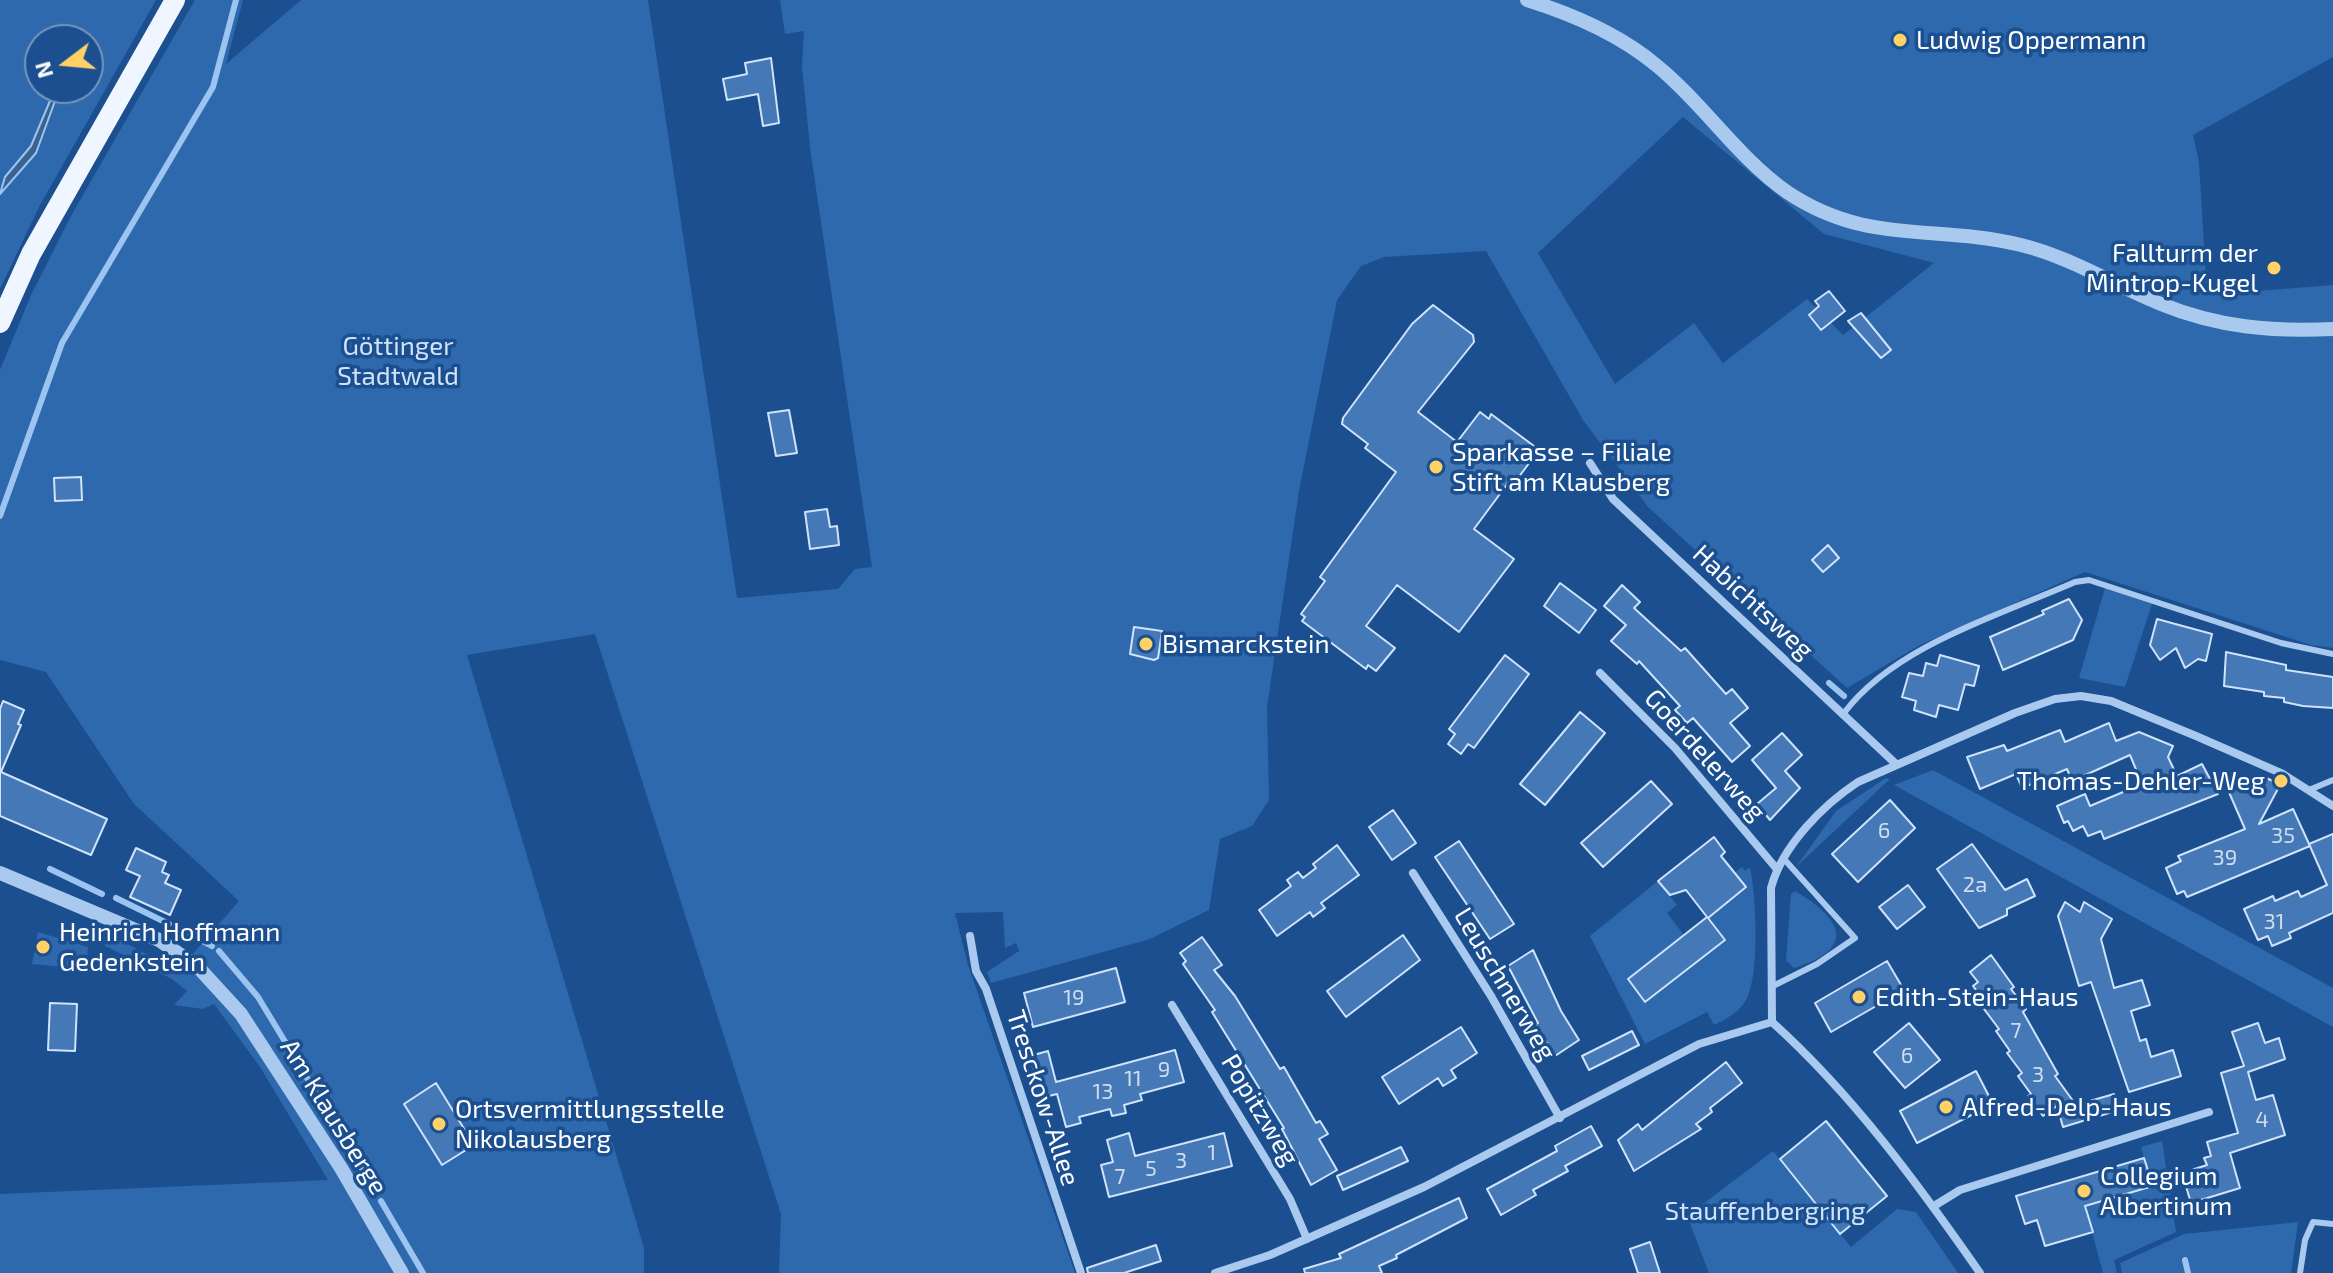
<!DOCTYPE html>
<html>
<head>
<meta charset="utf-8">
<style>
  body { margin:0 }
  #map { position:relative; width:2333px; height:1273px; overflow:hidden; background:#1b4f8f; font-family:"Exo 2",sans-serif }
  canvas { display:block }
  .north { position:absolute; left:24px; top:24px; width:80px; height:80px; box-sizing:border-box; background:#1b4f8f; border:2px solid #7695bc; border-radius:50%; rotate:254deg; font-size:22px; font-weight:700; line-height:32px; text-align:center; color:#fff }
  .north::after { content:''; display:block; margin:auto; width:28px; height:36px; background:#ffd166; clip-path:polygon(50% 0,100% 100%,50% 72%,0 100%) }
</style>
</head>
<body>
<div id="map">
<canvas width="2333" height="1273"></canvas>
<div class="north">N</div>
</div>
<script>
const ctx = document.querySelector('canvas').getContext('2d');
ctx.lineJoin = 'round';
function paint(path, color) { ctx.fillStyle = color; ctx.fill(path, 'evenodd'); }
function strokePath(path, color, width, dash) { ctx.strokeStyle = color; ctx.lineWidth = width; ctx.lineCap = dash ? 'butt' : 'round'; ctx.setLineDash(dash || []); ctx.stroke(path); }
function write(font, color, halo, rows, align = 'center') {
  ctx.font = font + ' "Exo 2",sans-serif'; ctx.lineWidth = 7; ctx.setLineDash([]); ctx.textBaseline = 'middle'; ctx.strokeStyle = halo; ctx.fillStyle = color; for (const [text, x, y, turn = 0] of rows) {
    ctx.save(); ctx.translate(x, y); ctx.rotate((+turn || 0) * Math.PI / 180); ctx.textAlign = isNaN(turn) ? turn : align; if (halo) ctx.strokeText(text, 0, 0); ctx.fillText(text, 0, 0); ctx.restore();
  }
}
paint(new Path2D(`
  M0 0H156L39 207 0 289ZM40 40H88V88H40Z
  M195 0H243L226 64 301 0H648L737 598 838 589 855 569 872 567 810 148 802 66 804 31 785 34 780 0H2333V57L2193 135 2199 162 2207 295 2333 285V648L2311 645 2085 572 1920 645 1847 688 1648 507 1583 420 1486 251 1384 257 1361 266 1337 300 1299 491 1267 707 1269 800 1252 826 1220 839 1209 910 1150 939 991 983 987 972 1019 951 1016 943 1005 948 1003 912 955 913 968 965 1075 1273H779L781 1214 595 634 467 655 644 1248V1273H0V1194L328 1180 260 1067 214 1004 203 1009 174 1005 187 991 172 979 105 946V932L178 971 239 901 134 804 46 672 0 660V370L31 295 72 214ZM1683 117 1824 234 1934 263 1843 335 1807 299 1723 363 1694 323 1615 384 1538 253Z
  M2105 588 2152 604 2125 687 2079 678Z
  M1933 770 2333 988V1027L1894 785Z
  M1886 778 1890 779 1796 867 1836 811Z
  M1742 867 1745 871 1750 867C1756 897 1760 971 1747 998 1740 1012 1728 1018 1714 1025L1707 1012 1645 1044 1590 936 1658 881 1677 905 1667 913 1684 935 1628 979 1646 1002 1725 941 1707 917 1745 888 1734 873Z
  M1795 891C1843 919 1857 949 1794 968L1786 960 1791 894Z
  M38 932 88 947 86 969 32 964Z
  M2162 1141 2176 1232 2114 1260 2117 1273H2103L2085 1206 2152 1186 2141 1147Z
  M1773 1151 1851 1247 1897 1209 1916 1212 1958 1273H1709L1687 1216Z
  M2298 1222 2291 1273H2122L2120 1263 2184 1234Z`), '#2e69ad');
const water = new Path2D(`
  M65 88 55 101 36 153 0 194 5 177 31 146 55 89Z`);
paint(water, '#3c6290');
strokePath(water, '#9cc4f0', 2);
strokePath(new Path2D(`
  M0 516 62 343 213 87 236 0
  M1829 683 1844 696
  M50 869 102 894
  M116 898 169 924
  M181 929 212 946
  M219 951 258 997 370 1182
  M381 1201 423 1273
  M2185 1260 2188 1273`), '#9cc4f0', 6);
const building = new Path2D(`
  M771 58 779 123 763 126 758 94 727 100 723 79 747 74 745 63Z
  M1829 291 1845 311 1821 330 1809 315 1819 306 1815 301Z
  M1433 305 1473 335 1474 342 1418 412 1457 442 1480 412 1489 419 1491 414 1534 446 1531 450 1536 454 1518 478 1514 475 1474 529 1514 559 1459 632 1397 585 1366 626 1395 648 1376 671 1368 665 1366 669 1302 621 1305 617 1301 614 1325 581 1320 577 1396 472 1365 448 1368 444 1342 424 1343 418 1412 324Z
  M1861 313 1891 350 1881 358 1848 321Z
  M789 410 797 453 776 456 768 413Z
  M81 477 82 500 55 501 54 478Z
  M827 509 830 527 837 526 839 545 810 549 805 512Z
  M1828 545 1839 558 1823 572 1812 560Z
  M1560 583 1596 610 1579 633 1544 606Z
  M1622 585 1640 602 1634 608 1681 651 1685 648 1726 694 1732 689 1748 708 1730 723 1750 746 1732 762 1693 718 1687 723 1675 710 1680 706 1639 661 1637 664 1611 641 1626 625 1604 606Z
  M2069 599 2082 620 2073 640 2003 670 1990 637 2044 614 2042 611Z
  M2157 619 2212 634 2206 661 2198 659 2185 668 2176 648 2160 660 2150 645Z
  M1134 627 1162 631 1158 658 1154 660 1130 654Z
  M2226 652 2286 665V670L2333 677V708L2303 706 2284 702V698L2264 696V692L2224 686Z
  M1505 655 1529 674 1474 748 1468 744 1461 754 1448 744 1455 734 1449 729Z
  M1940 655 1979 666 1974 686 1965 684 1958 710 1939 705 1936 717 1914 710 1916 701 1902 697 1909 673 1923 676 1926 663 1937 666Z
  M3 701 24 710 18 724 21 725 1 772 107 819 91 855 0 816V709Z
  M1580 712 1605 733 1545 805 1520 784Z
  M2109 723 2116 741 2139 732 2173 746 2168 757 2177 776 2202 764 2218 794 2104 839 2101 831 2088 836 2083 826 2073 831 2068 821 2064 823 2057 806 2085 794 2090 806 2142 784 2130 755 2072 781 2067 769 2022 788 2016 774 1980 789 1967 757 2004 745 2007 751 2060 730 2065 742Z
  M1782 733 1802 755 1785 771 1800 788 1770 820 1757 804 1776 788 1752 760Z
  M2261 775 2280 785 2259 824 2293 809 2310 846 2187 897 2184 891 2177 894 2166 868 2181 861 2178 856 2245 829 2228 790Z
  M1651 781 1672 804 1603 867 1581 843Z
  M1890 800 1915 828 1858 882 1832 854Z
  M1393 810 1416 843 1392 860 1369 827Z
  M2333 834V913L2289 933 2291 938 2272 946 2268 936 2258 940 2244 909 2273 896 2275 901 2298 891 2301 897 2327 885 2309 844Z
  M1714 837 1725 852 1721 856 1746 887 1708 918 1725 940 1645 1002 1628 979 1707 917 1686 890 1670 895 1658 881Z
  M1459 841 1514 924 1490 939 1435 857Z
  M1972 844 2005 890 2027 879 2035 896 2007 909V915L1979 928 1937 869Z
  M1337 845 1359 875 1321 903 1325 908 1313 917 1310 912 1277 936 1259 910 1291 886 1287 880 1298 872 1303 878 1316 868 1313 864Z
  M136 848 166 862 162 872 169 875 165 883 181 890 170 915 130 897 140 876 126 870Z
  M1908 885 1925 907 1897 929 1879 907Z
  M2065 902 2080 912 2084 902 2112 919 2101 939 2114 988 2142 980 2150 1005 2131 1011 2140 1041 2146 1039 2151 1057 2173 1050 2181 1076 2129 1092 2091 982 2079 986 2058 916Z
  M1403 935 1420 960 1346 1017 1327 991Z
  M1202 937 1222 965 1214 970 1235 996 1280 1069 1284 1067 1316 1123 1320 1121 1328 1134 1319 1139 1337 1170 1311 1185 1282 1129 1284 1128 1212 1012 1215 1010 1183 964 1186 961 1180 953Z
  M1533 950 1561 1011 1579 1040 1555 1056 1535 1024 1538 1023 1508 966Z
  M1991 955 2014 987 2011 989 2026 1009 2023 1012 2058 1074 2055 1076 2076 1105 2114 1094 2119 1110 2063 1127 2057 1106 2043 1116 2028 1096 2031 1094 2018 1076 2022 1073 2007 1053 2010 1051 1996 1031 1999 1029 1984 1009 1988 1006 1973 986 1978 982 1970 972Z
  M1887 961 1904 990 1831 1032 1815 1003Z
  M1116 968 1125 1002 1033 1027 1024 993Z
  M50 1003 77 1004 75 1051 48 1050Z
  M1909 1023 1940 1060 1905 1088 1874 1052Z
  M2258 1023 2265 1043 2279 1038 2285 1059 2248 1072 2256 1100 2273 1095 2285 1135 2230 1153 2240 1188 2191 1203 2182 1173 2207 1165 2204 1158 2211 1156 2207 1142 2238 1133 2221 1073 2244 1066 2232 1032Z
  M1461 1027 1477 1053 1451 1070 1456 1078 1443 1086 1438 1078 1399 1104 1382 1077Z
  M1632 1031 1639 1045 1589 1070 1582 1056Z
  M1175 1050 1184 1082 1140 1094 1142 1100 1124 1105 1126 1113 1112 1116 1110 1109 1079 1117 1081 1123 1066 1127 1057 1094 1041 1098 1030 1056 1048 1051 1056 1082Z
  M1726 1062 1742 1083 1710 1108 1712 1112 1696 1124 1701 1129 1634 1171 1618 1140 1638 1124 1642 1130Z
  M1976 1071 1993 1104 1917 1143 1900 1111Z
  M436 1083 474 1145 442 1165 404 1104Z
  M1826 1121 1887 1196 1840 1234 1780 1159Z
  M1591 1126 1602 1146 1565 1166 1568 1171 1533 1190 1536 1195 1501 1215 1487 1189 1557 1151 1555 1146Z
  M1129 1133 1135 1156 1224 1133 1232 1166 1109 1197 1101 1165 1113 1162 1107 1140Z
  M1401 1147 1408 1161 1343 1190 1337 1176Z
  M2144 1158 2153 1186 2085 1206 2093 1232 2045 1246 2037 1220 2025 1224 2016 1196Z
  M1459 1198 1467 1218 1396 1255 1397 1258 1379 1266 1382 1273H1305L1304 1269 1341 1258 1339 1254Z
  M1650 1242 1660 1273H1638L1630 1249Z
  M1156 1245 1161 1261 1124 1273H1088L1087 1268Z`);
paint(building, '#4478b7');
strokePath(building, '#cfe3fa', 2);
strokePath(new Path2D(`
  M1844 713C1894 646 2000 615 2075 582L2089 580 2281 643 2333 654
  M2309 790 2333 780
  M1771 987 1817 964 1855 938 1784 859
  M2300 1273 2305 1240 2313 1222 2333 1224`), '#a9c9ee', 6);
strokePath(new Path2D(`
  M1590 463 1613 499 1896 764
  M1600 673 1675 748 1776 868
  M1413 873 1491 996 1560 1118
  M970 936 976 971 986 989 1081 1273
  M1172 1005 1290 1199 1307 1239
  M1772 1022 1771 888C1782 846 1823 805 1858 782L2015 713 2055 699 2081 696 2111 701 2196 736 2283 774 2333 806
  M1772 1022C1853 1095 1918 1184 1980 1273
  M1934 1206 1960 1190 2209 1112
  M1215 1273 1270 1255 1424 1187 1699 1044 1772 1022`), '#a9c9ee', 8);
strokePath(new Path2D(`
  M1527 0C1572 14 1619 34 1656 65 1703 103 1737 157 1787 192 1867 246 1936 224 2021 245 2070 257 2114 285 2161 304 2217 327 2272 332 2333 329
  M0 873 159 940 198 967 241 1014 341 1168 402 1273`), '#a9c9ee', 14);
strokePath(new Path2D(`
  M0 323 31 254 175 0`), '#f0f6ff', 20);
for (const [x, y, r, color] of [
  [1900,40,8,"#ffd166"],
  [2274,268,8,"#ffd166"],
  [1436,467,8,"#ffd166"],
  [1146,644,8,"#ffd166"],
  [2281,781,8,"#ffd166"],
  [43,947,8,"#ffd166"],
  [1859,997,8,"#ffd166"],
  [1946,1107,8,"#ffd166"],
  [439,1124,8,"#ffd166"],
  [2084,1191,8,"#ffd166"]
]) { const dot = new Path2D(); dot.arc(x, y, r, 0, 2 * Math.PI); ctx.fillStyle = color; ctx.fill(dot); strokePath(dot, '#1b4f8f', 3); }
write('22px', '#d0dded', null, [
  ["6",1884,831],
  ["35",2283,836],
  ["39",2225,858],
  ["2a",1975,885],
  ["31",2274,922],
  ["19",1074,998],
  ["7",2016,1031],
  ["6",1907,1056],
  ["9",1164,1070],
  ["3",2038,1075],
  ["11",1133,1079],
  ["13",1103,1092],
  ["4",2262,1120],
  ["1",1212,1153],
  ["3",1181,1161],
  ["5",1151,1169],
  ["7",1120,1177]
]);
write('26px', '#fff', '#1b4f8f', [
  ["Ludwig Oppermann",1916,40],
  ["Fallturm der",2258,253,"right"],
  ["Mintrop-Kugel",2258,283,"right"],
  ["Sparkasse – Filiale",1452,452],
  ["Stift am Klausberg",1452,482],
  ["Bismarckstein",1162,644],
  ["Thomas-Dehler-Weg",2265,781,"right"],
  ["Heinrich Hoffmann",59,932],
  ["Gedenkstein",59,962],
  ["Edith-Stein-Haus",1875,997],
  ["Alfred-Delp-Haus",1962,1107],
  ["Ortsvermittlungsstelle",455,1109],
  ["Nikolausberg",455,1139],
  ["Collegium",2100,1176],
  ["Albertinum",2100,1206]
], 'left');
write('26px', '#cfe3fa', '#1b4f8f', [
  ["Göttinger",398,346],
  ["Stadtwald",398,376],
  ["Stauffenbergring",1765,1211]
]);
write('26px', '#fff', '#1b4f8f', [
  ["Habichtsweg",1753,602,43],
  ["Goerdelerweg",1705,755,48],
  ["Leuschnerweg",1505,984,59],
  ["Tresckow-Allee",1043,1098,72],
  ["Popitzweg",1260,1110,59],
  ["Am Klausberge",334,1117,58]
]);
</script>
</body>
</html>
